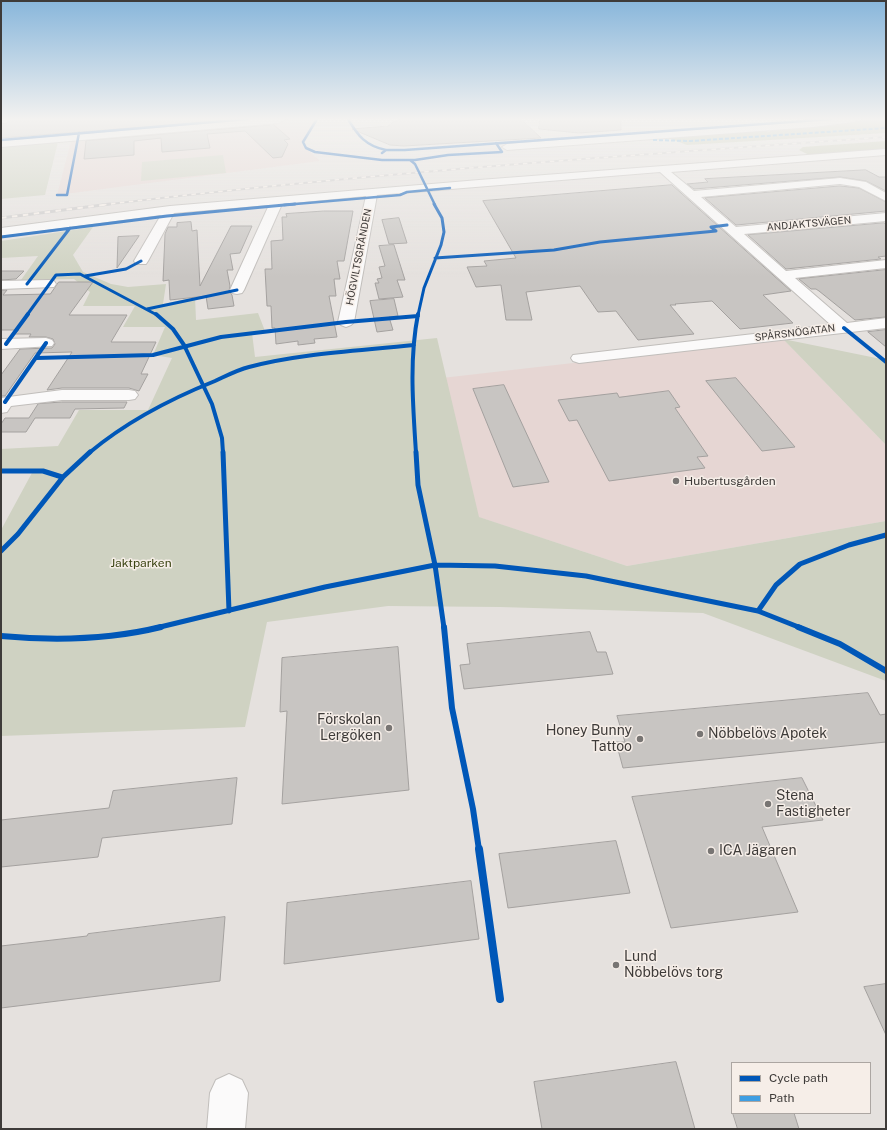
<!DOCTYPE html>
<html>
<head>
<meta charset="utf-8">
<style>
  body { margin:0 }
  #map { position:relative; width:887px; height:1130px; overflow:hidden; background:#e5e1de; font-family:"Public Sans",sans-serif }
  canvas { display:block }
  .frame { position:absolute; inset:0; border:2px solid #3e3b39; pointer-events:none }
  .legend { position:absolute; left:731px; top:1062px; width:140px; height:52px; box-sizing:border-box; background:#f6eee8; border:1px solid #aca6a2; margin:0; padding:5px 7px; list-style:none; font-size:12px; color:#3e3b39 }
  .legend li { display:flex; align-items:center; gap:8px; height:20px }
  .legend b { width:20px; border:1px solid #aca6a2 }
</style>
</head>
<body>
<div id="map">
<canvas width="887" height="1130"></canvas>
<div class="frame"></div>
<ul class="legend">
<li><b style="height:5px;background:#0057b8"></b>Cycle path</li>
<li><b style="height:5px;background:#3f9ee2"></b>Path</li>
</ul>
</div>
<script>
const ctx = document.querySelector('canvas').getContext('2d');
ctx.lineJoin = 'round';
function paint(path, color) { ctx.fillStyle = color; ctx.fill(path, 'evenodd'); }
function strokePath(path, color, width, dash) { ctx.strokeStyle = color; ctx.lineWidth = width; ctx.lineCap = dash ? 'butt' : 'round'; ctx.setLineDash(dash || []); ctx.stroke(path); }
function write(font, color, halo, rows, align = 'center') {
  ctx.font = font + ' "Public Sans",sans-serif'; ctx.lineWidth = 3; ctx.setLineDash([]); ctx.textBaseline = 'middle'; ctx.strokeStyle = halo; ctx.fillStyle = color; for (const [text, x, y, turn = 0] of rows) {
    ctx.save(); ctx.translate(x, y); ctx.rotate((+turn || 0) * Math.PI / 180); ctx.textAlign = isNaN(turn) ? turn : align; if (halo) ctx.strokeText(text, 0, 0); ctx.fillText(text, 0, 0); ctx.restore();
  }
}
paint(new Path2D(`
  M295 119H317L303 142 306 148 320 161 57 195 72 137Z
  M783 339 886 445V521L627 566 475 516 442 378Z`), '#e6d6d3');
paint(new Path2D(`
  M58 142 45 195 1 199V147Z
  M223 155 226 173 141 181 142 162Z
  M93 227 73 255 83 272 111 284 128 287 166 284 163 304 195 297 196 320 258 313 265 331 252 333 255 357 437 338 479 517 627 566 886 521V681L703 613 500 607 388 606 267 622 245 727 1 736V530L33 471H1V449L58 446 79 410H148L172 358 153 355 165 327H123L135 306H83L90 292 74 279 21 280 38 256 1 258V241Z
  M783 339 886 360V445Z`), '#cfd2c2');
paint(new Path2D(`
  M865 119H886V133L687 145 665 137 762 130 770 132 769 129 841 124Z
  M886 141V150L809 155 799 150 803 147Z`), '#c0c4ab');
const building = new Path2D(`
  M23 119H248L1 138V124L7 123 8 120Z
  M405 119H521L541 138 404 146 390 145 352 129 388 126 395 121Z
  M540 119H621V130L579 133 539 129Z
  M274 125 290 139 284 140 288 144 282 157 273 158 245 131 207 134 210 148 162 152 161 138 134 141V155L84 159 86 141Z
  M866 170 879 177H886V191L866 181 840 177 694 189 687 184 708 182 705 179Z
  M672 185 791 291 763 295 793 323 740 329 712 301 675 304 676 305H670L694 334 638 340 616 311 598 312 580 286 526 292 532 320H506L501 285 476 287 467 267 487 266 484 261 516 258 483 201Z
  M840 186 859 188 886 202V211L736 225 705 198Z
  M324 211H353L344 261H337L340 279H334L336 296H329L337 337 314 339 315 343 298 345V341L276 344 275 328H272L271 306H267L265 269H272L271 241 283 240 282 217H287L286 214Z
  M399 218 407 243 389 244 382 220Z
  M191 222 192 231 197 230 200 286 231 226H252L240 253 230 254 233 270H227L230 286 229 291 232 295 234 306 208 309 206 296 170 300 169 280 163 281 165 234 168 227H177V223Z
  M884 223 886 224V256L878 257 881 259 786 269 748 235Z
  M139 236 117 268 118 237Z
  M394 245 405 280H397L403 297 379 299 375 283H379L377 279 382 278 379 267 385 266 379 246Z
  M886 270V317L855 320 819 291 816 289H811L799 279Z
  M1 271H24L16 279 1 280Z
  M59 282H93L69 315H127L111 342H156L141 374H148L139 391 129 388H62L47 390 72 352 35 353 5 396H1V375L20 349 52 348 55 344 53 339 46 337H29L31 334H15L19 330H1V290H7L3 295 50 294Z
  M394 299 398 316 389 317 393 330 377 332 370 301Z
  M886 330V347L868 332Z
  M736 378 795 447 762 451 706 381Z
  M504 385 549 482 513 487 473 389Z
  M669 391 680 407 675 408 708 456 697 457 705 468 609 481 577 420 569 421 558 400 617 393 619 397Z
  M62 402H127L124 408 75 409 70 418H35L26 432H1V424L5 418H29L38 404Z
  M590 632 597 652H606L613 674 464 689 460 665 470 664 467 644Z
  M398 647 409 790 282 804 287 711 280 712 282 658Z
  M868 693 880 715 886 714V742L623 768 616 742H625L617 716Z
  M237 778 232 824 102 838 98 857 1 867V820L109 808 113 791Z
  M802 778 823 820 762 827 798 912 671 928 632 797Z
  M616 841 630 893 508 908 499 854Z
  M471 881 479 939 284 964 287 903Z
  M225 917 220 981 1 1008V946L87 936 88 934Z
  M886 984V1035L864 987Z
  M676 1062 695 1129H542L534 1082Z
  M733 1113H794L799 1129H738Z`);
paint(building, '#c8c5c2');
strokePath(building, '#a4a19f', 1);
const minor = new Path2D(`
  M262 119H283L284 120 279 123 1 147V141Z
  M833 119H858L853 122 813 127 507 150 502 147 507 144Z
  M886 149V155L671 172 694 191 840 178 866 182 886 193V201L859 187 840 184 701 197 736 227 886 213V221L744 234 786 271 886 260V268L795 278 847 323 886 318V328L579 363 573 361 571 358 573 355 831 325 660 172 377 195 354 322 351 325 346 327 341 325 338 322 366 196 282 204 244 290 242 293 237 294 232 293 230 290 269 205 174 213 148 261 146 264H136L134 261 161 215 1 236V228L170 206 479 180Z
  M49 280 54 281 56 284 54 287 1 289V281Z
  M46 338 52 340 54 343 52 346 1 349V339Z
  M62 390H129L135 391 138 395 135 399 129 400H62L11 406 7 412 1 413V398Z
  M229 1074 242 1080 248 1093 245 1129H207L210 1093 216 1080Z`);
strokePath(minor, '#c1bebb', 2);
paint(minor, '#fbfafa');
const railFar1 = new Path2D(`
  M102 205C362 173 624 156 886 137`);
const rail = new Path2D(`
  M1 218 110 204`);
strokePath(railFar1, '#cbc9c9', 2);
strokePath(rail, '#cbc9c9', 3);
strokePath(railFar1, '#f6eee8', 1.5, [4.5]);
strokePath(rail, '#f6eee8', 2, [5.5]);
strokePath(new Path2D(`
  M653 140 690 141 886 128`), '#3f9ee2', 2, [4, 2]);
strokePath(new Path2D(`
  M317 119 303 142 306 148 315 152 382 160H415L448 155 502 152 496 143
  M348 119C358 136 366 146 386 150L382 153
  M1 140 247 119
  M386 150H405L831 119
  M410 160 415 164 435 205
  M57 195H67L79 133
  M284 205 400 195 407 192 450 188`), '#0057b8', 2.5);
strokePath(new Path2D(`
  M1 237 167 216 295 204
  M435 258 554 250 600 242 716 231 711 227 727 225
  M85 276 126 269 141 261
  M27 284 70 228
  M147 309 237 290
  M27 315 56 275 80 274 157 315
  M418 315 424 288 441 245 444 232 442 218 434 204`), '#0057b8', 3);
strokePath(new Path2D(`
  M156 314 173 329 184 345 212 404 222 438 223 453
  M844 328 886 362
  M6 344 28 314
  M36 358 153 355 221 337 346 322 418 316
  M5 402 46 343
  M89 453C126 422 170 399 215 381 226 376 237 370 249 367 302 353 359 351 414 345
  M416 453C413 406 409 360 418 314`), '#0057b8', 4);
strokePath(new Path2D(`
  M223 452 229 611
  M416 452 418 485 435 565 444 628
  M1 471H43L62 477
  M1 551 18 534 63 477 90 452
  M758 611 776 585 800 564 849 545 886 535
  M156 628 325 587 435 565 495 566 586 576 758 611 801 628`), '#0057b8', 5);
strokePath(new Path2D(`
  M444 627 452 708 473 809 479 850
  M798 627 840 644 886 671
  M1 636C55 641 108 640 161 627`), '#0057b8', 6);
strokePath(new Path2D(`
  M479 849 500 999`), '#0057b8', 8);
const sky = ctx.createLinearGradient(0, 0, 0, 277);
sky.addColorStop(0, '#88b6db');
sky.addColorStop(0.43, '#f3f2f0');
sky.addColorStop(1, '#f3f2f000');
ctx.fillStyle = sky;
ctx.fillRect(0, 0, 887, 277);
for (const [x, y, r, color] of [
  [676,481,4,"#787573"],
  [389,728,4,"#787573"],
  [700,734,4,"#787573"],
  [640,739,4,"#787573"],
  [768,804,4,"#787573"],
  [711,851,4,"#787573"],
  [616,965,4,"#787573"]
]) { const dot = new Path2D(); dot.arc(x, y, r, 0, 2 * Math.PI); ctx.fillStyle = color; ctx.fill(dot); strokePath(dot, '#f6eee8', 1.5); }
write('10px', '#3e3b39', '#f6eee8', [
  ["ANDJAKTSVÄGEN",809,224,-5],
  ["HÖGVILTSGRÄNDEN",359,257,-79],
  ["SPÅRSNÖGATAN",795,333,-7]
]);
write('12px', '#3e3b39', '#f6eee8', [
  ["Hubertusgården",684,481]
], 'left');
write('12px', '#3a4311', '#f6eee8', [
  ["Jaktparken",141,563]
]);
write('14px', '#3e3b39', '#f6eee8', [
  ["Förskolan",381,720,"right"],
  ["Lergöken",381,736,"right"],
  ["Honey Bunny",632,731,"right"],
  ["Tattoo",632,747,"right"],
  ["Nöbbelövs Apotek",708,734],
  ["Stena",776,796],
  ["Fastigheter",776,812],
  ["ICA Jägaren",719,851],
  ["Lund",624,957],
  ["Nöbbelövs torg",624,973]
], 'left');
</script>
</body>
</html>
